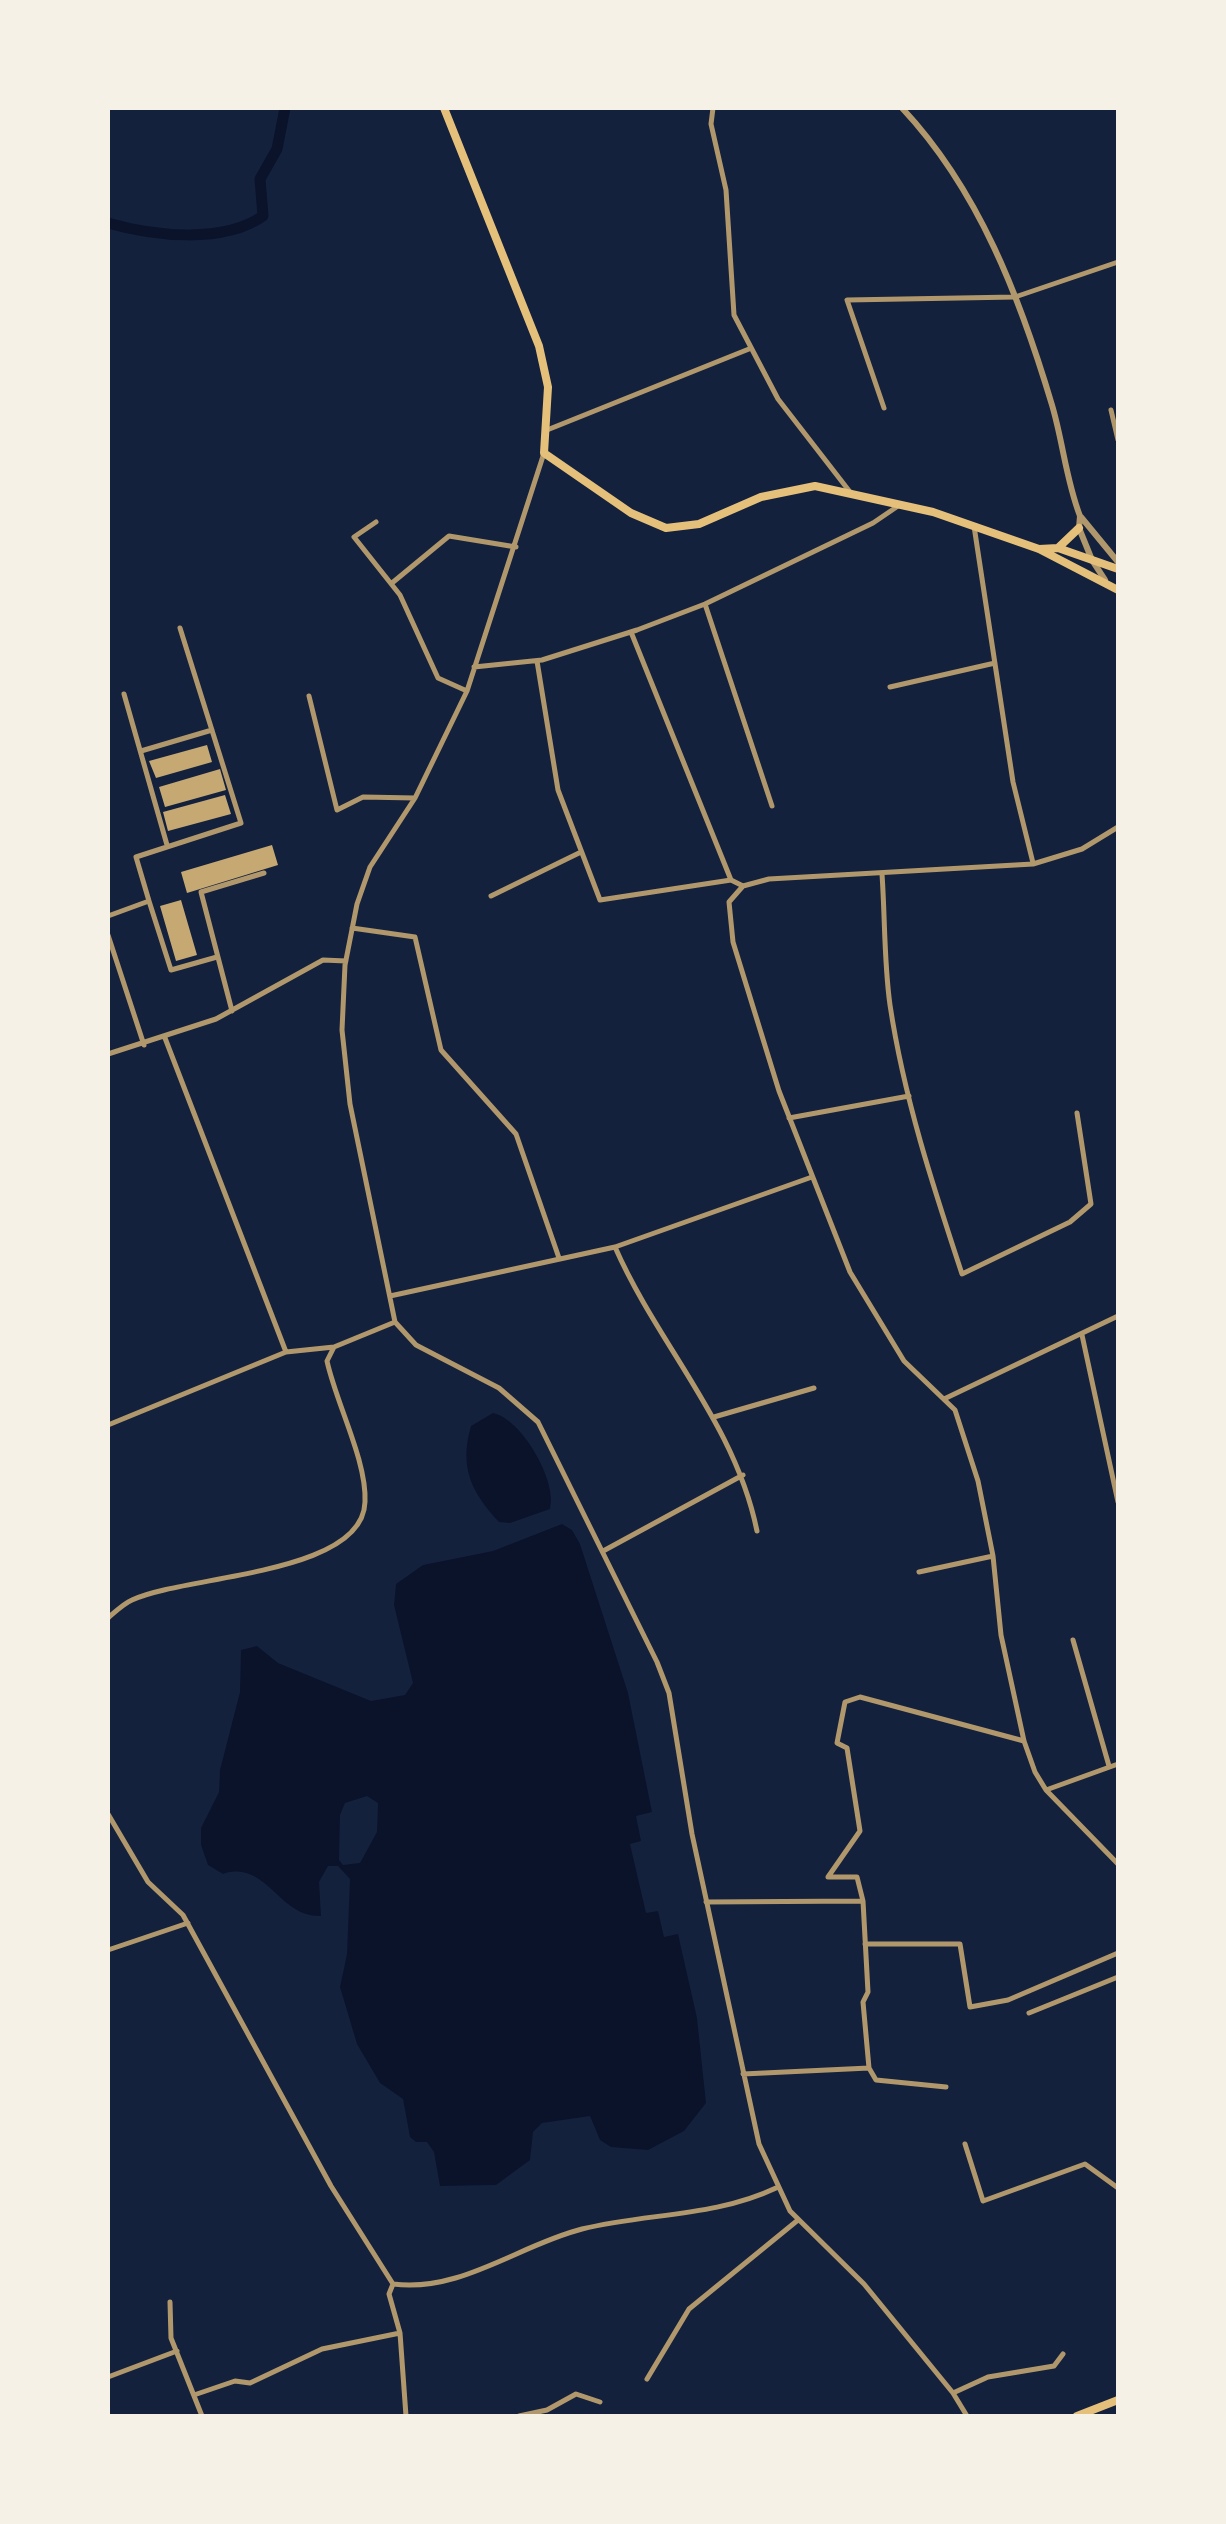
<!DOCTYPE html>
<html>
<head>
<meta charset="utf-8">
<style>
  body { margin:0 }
  #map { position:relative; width:1226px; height:2524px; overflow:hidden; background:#14213d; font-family:"PT Sans Narrow",sans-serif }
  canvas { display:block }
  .frame { position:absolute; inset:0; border:110px solid #f6f1e7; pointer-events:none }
</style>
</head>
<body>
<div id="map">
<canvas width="1226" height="2524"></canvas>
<div class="frame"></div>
</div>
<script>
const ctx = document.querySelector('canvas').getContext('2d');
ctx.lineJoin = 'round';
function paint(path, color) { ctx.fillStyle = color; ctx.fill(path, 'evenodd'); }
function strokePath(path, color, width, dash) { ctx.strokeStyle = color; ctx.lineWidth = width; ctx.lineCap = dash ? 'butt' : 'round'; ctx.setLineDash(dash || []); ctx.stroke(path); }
paint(new Path2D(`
  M493 1413C522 1419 558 1482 550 1509L510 1523 499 1522C471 1492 459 1467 471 1426Z
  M562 1524 572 1530 580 1544 628 1693 652 1812 636 1816 641 1841 630 1844 646 1913 658 1911 664 1937 678 1934 697 2018 706 2103 684 2131 648 2150 611 2147 600 2140 590 2116 542 2123 533 2132 530 2160 496 2185 440 2186 434 2152 427 2142H416L410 2137 403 2099 380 2083 357 2044 340 1987 347 1954 350 1879 338 1866H328L319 1882 321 1916C280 1919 266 1859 223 1874L208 1865 201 1845V1828L219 1792 220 1770 240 1692 241 1650 257 1646 278 1663 371 1701 405 1695 413 1683 394 1605 396 1584 423 1565 493 1551ZM367 1796 378 1803 377 1832 360 1863 343 1865 339 1860 340 1815 345 1803Z`), '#0b132b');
strokePath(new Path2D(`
  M108 223C153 236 223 244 263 216L260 179 277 149 285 108`), '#0b132b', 11);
paint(new Path2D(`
  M207 745 212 762 156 778 149 761Z
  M220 769 226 790 165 807 159 787Z
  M225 795 231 814 168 831 163 812Z
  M272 845 278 865 187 893 181 872Z
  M181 900 197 955 176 961 160 906Z`), '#c6a872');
strokePath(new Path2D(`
  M713 108 711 124 726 190 734 315 778 399 850 492
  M884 408 847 300 1015 297 1118 262
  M1111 410 1118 440
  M547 430 749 349
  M544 453 467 691 415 798 370 867 357 904 345 965 342 1030 350 1104 395 1322 416 1345 499 1388 538 1422 657 1662 669 1693 692 1834 759 2144 790 2211 864 2284 953 2393 967 2416
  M376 522 354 537 400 595 438 678 467 691
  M974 526 1013 782 1033 863
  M392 583 449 536 516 547
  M705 604 772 806
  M631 632 731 880
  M537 661 558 790 600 900 731 880 743 886
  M474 667 542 660 637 630 705 604 873 523 898 506
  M890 687 995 663
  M124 694 167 845
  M309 696 337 810 363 797 415 798
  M141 751 212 730
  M1118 827 1082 849 1033 864 769 879 743 886 729 902 733 942 779 1091 850 1272 904 1361 955 1410 978 1481 993 1556 1001 1635 1024 1741 1035 1772 1046 1790 1118 1864
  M882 874C885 917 884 963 890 1005 904 1098 933 1186 962 1274L1070 1222 1091 1204 1077 1113
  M491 896 579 853
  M149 901 171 970 217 957
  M108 916 149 901 136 857 241 823 180 628
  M352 928 415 937 441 1050 516 1134 559 1258
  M108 935 144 1045
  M232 1011 201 892 264 873
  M165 1038 286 1352
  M108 1054 216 1019 323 960 346 961
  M789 1118 909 1096
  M615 1247C658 1345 735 1423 757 1531
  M390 1296 615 1247 812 1177
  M1082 1335 1118 1502
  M944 1399 1118 1316
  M714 1417 814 1388
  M108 1425 286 1352 334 1347
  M605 1550 743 1475
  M919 1572 993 1556
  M108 1618C115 1612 123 1604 132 1600 185 1575 363 1575 365 1502 367 1461 336 1403 327 1361L334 1347 395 1322
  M1073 1640 1109 1766
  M1046 1790 1118 1764
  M108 1814 148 1882 183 1915 331 2186 393 2284C460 2293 519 2245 582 2229 647 2213 715 2217 776 2188
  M863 1901 857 1877H828L860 1831 847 1748 837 1743 845 1702 860 1697 1024 1741
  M706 1902 863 1901 868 1992 863 2002 869 2068 743 2074
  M865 1944H960L970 2007 1008 2000 1118 1953
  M108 1950 188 1923
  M1029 2013 1118 1977
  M869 2068 876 2080 946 2087
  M965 2144 983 2201 1085 2164 1118 2188
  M393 2284 389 2294 400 2333 406 2416
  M170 2302 171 2338 202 2416
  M108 2377 177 2351
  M647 2379 689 2309 798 2220
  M953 2393 988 2377 1054 2366 1063 2354
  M194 2395 235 2381 250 2383 322 2349 400 2333
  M519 2416 547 2410 576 2394 600 2402`), '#b1986c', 5);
strokePath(new Path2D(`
  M902 108C979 190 1020 298 1052 405 1063 442 1066 480 1080 516L1079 528 1092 560 1105 580
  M1081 517 1118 562`), '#b1986c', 6);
strokePath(new Path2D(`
  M444 108 539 346 548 387 544 453 631 513 666 528 699 524 761 497 815 486 933 512 1039 549 1118 590
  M1058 548 1079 528
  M1039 549 1058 548 1118 569
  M1077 2416 1118 2400`), '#e5c07b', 8);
</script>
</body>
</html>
